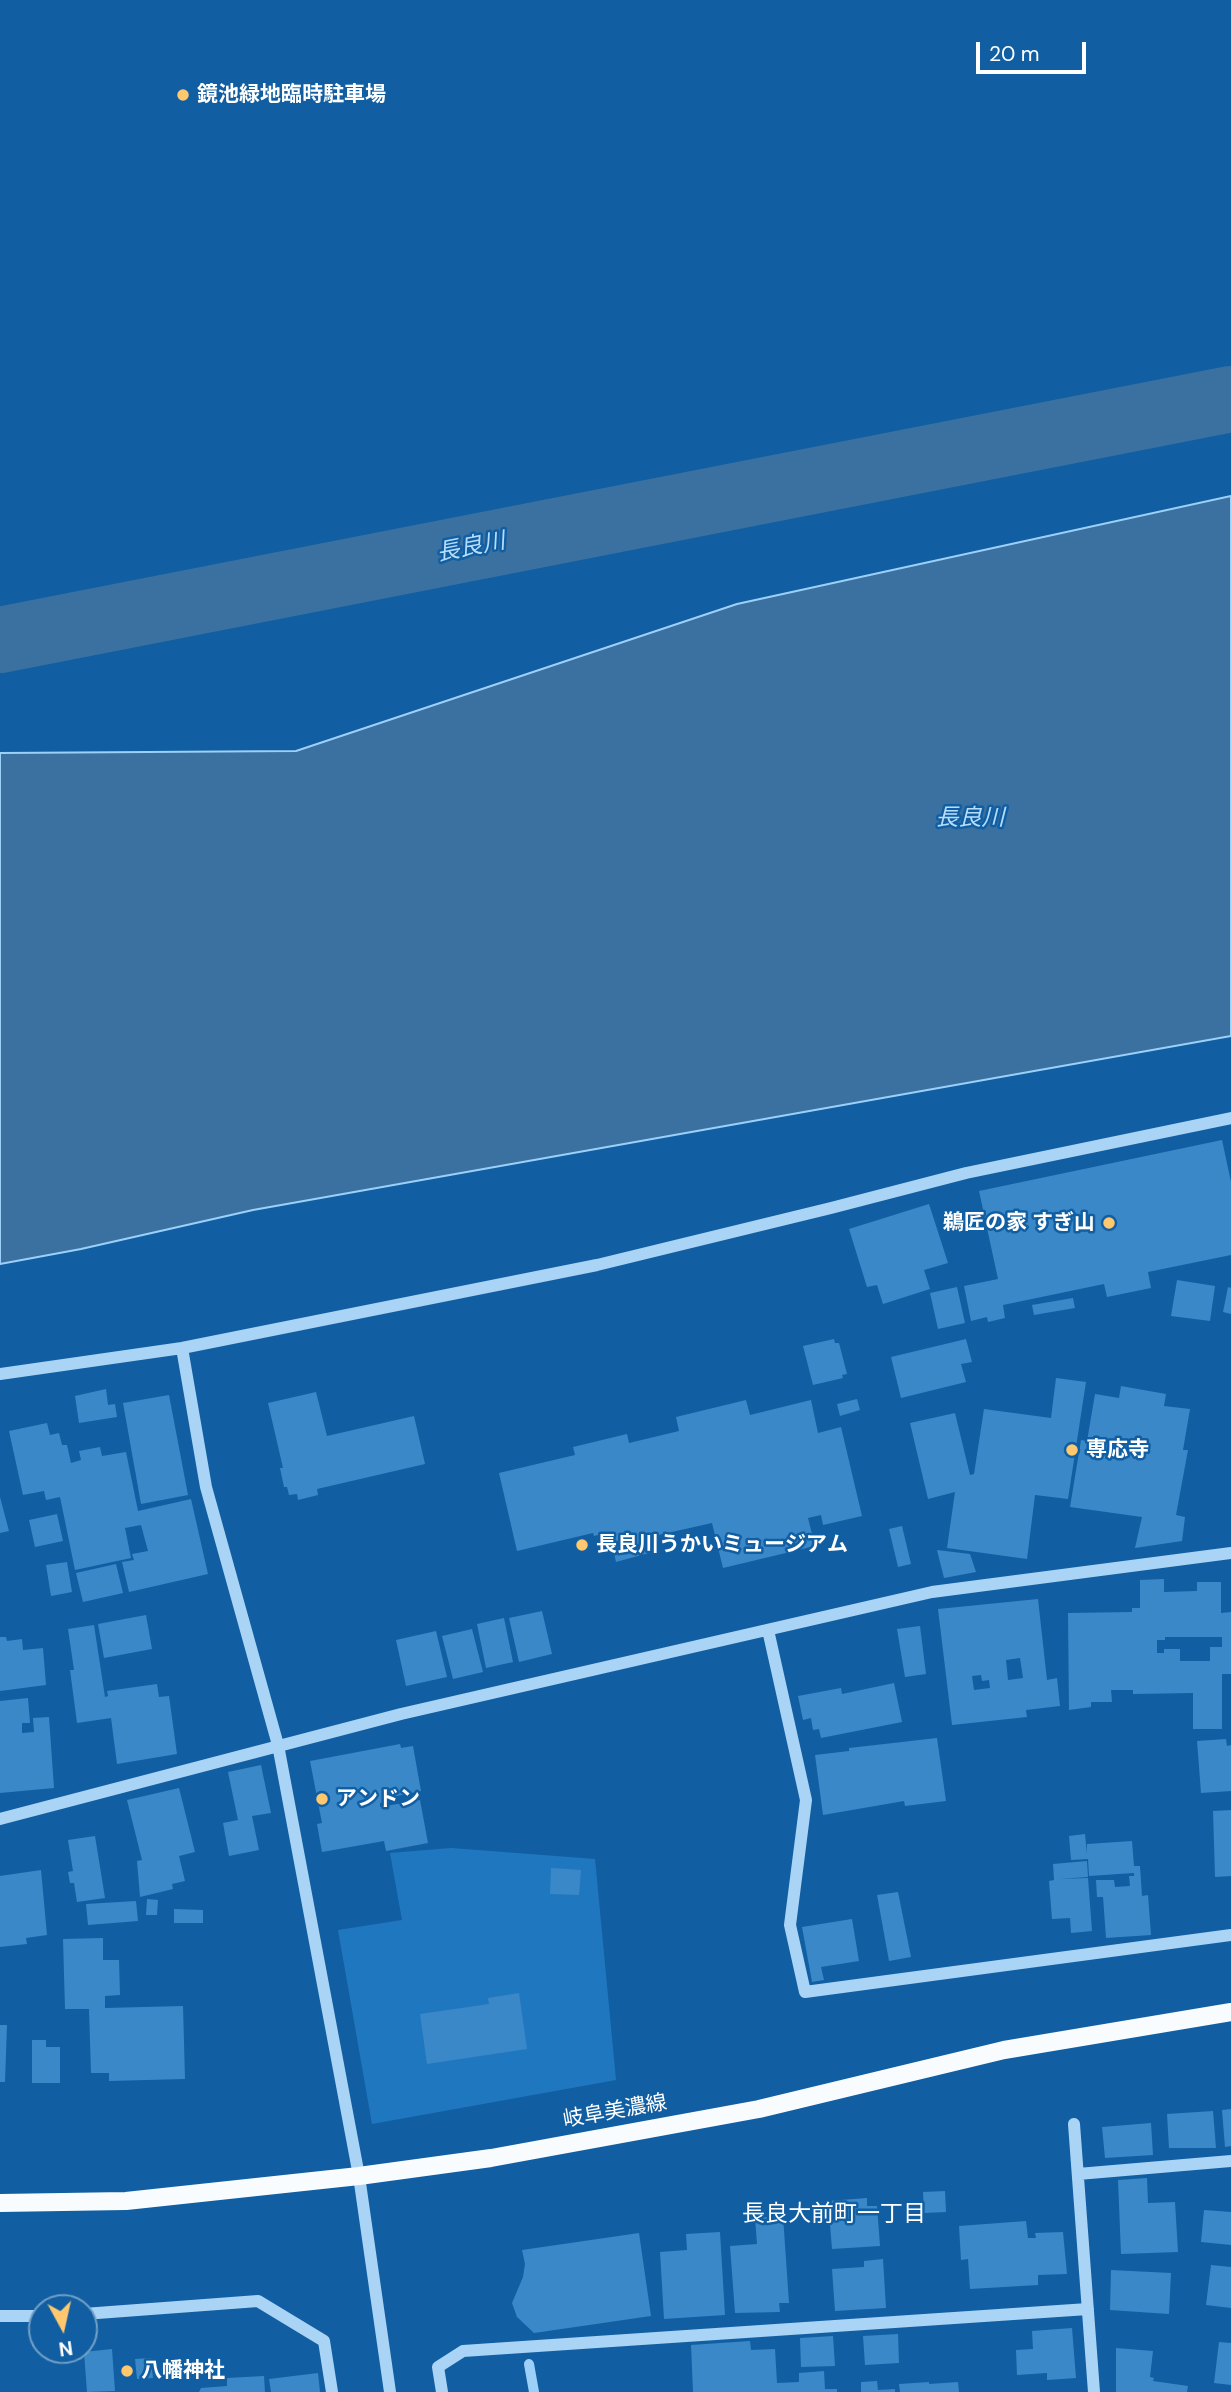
<!DOCTYPE html>
<html>
<head>
<meta charset="utf-8">
<style>
  body { margin:0 }
  #map { position:relative; width:1231px; height:2392px; overflow:hidden; background:#115fa2; font-family:"DM Sans",sans-serif }
  canvas { display:block }
  .north { position:absolute; left:28px; top:2294px; width:70px; height:70px; box-sizing:border-box; background:#115fa2; border:2px solid #709fc7; border-radius:50%; rotate:172deg; font-size:19px; font-weight:700; line-height:28px; text-align:center; color:#fff }
  .north::after { content:''; display:block; margin:auto; width:24px; height:32px; background:#ffc76e; clip-path:polygon(50% 0,100% 100%,50% 72%,0 100%) }
  .scale { position:absolute; left:976px; top:42px; width:110px; height:32px; box-sizing:border-box; border:4px solid #fff; border-top:0; padding-left:9px; font-size:21px; line-height:24px; white-space:nowrap; color:#fff; -webkit-text-stroke:5px #115fa2; paint-order:stroke }
</style>
</head>
<body>
<div id="map">
<canvas width="1231" height="2392"></canvas>
<div class="north">N</div>
<div class="scale">20 m</div>
</div>
<script>
const ctx = document.querySelector('canvas').getContext('2d');
ctx.lineJoin = 'round';
function paint(path, color) { ctx.fillStyle = color; ctx.fill(path, 'evenodd'); }
function strokePath(path, color, width, dash) { ctx.strokeStyle = color; ctx.lineWidth = width; ctx.lineCap = dash ? 'butt' : 'round'; ctx.setLineDash(dash || []); ctx.stroke(path); }
function write(font, color, halo, rows, align = 'center') {
  ctx.font = font + ' "DM Sans","Noto Sans JP",sans-serif'; ctx.lineWidth = 5; ctx.setLineDash([]); ctx.textBaseline = 'middle'; ctx.strokeStyle = halo; ctx.fillStyle = color; for (const [text, x, y, turn = 0] of rows) {
    ctx.save(); ctx.translate(x, y); ctx.rotate((+turn || 0) * Math.PI / 180); ctx.textAlign = isNaN(turn) ? turn : align; if (halo) ctx.strokeText(text, 0, 0); ctx.fillText(text, 0, 0); ctx.restore();
  }
}
paint(new Path2D(`
  M451 1848 595 1859 616 2080 372 2124 338 1930 402 1920 390 1853Z`), '#1f78bf');
const water = new Path2D(`
  M1231 496V1036L253 1210 81 1249 0 1264V753L296 751 737 604Z`);
paint(water, '#3a71a1');
strokePath(water, '#9cd0f9', 2);
strokePath(new Path2D(`
  M529 2364 534 2392`), '#9cd0f9', 10);
strokePath(new Path2D(`
  M0 640 1231 399`), '#3a71a1', 66);
paint(new Path2D(`
  M1222 1140 1231 1182V1255L1148 1272 1151 1288 1107 1297 1104 1284 1003 1305 1005 1318 988 1322 987 1317 971 1321 964 1286 998 1279 979 1191Z
  M929 1204 948 1263 924 1270 930 1289 883 1304 877 1285 867 1287 849 1229Z
  M1177 1280 1215 1286 1210 1321 1171 1316Z
  M957 1287 965 1323 938 1329 930 1293Z
  M1228 1287 1231 1288V1314L1223 1312Z
  M1073 1298 1075 1308 1034 1315 1032 1305Z
  M834 1339 835 1343H839L847 1374 842 1375 843 1378 813 1385 803 1346Z
  M966 1339 972 1362 961 1364 966 1382 901 1398 891 1357Z
  M1056 1378 1086 1382 1068 1499 1035 1495 1027 1559 947 1548 955 1492 928 1499 910 1423 955 1413 970 1475 974 1474 984 1409 1051 1418Z
  M1121 1386 1166 1394 1164 1406 1190 1409 1183 1450H1188L1176 1515 1185 1517 1182 1541 1135 1548 1142 1517 1070 1507 1081 1440 1087 1441 1095 1394 1119 1398Z
  M106 1389 108 1405 115 1404 117 1417 79 1423 75 1396Z
  M316 1392 327 1436 414 1416 425 1464 317 1489 318 1495 298 1500 297 1494 289 1495 287 1487H284L280 1468H283L268 1403Z
  M169 1395 188 1495 141 1504 123 1403Z
  M857 1399 860 1410 840 1416 837 1404Z
  M746 1400 750 1415 811 1400 818 1433 841 1427 862 1516 823 1525 821 1515 808 1518 815 1546 723 1568 712 1523 645 1538 649 1553 616 1562 609 1532 594 1536 593 1533 517 1551 499 1473 575 1455 573 1447 627 1434 629 1443 679 1431 676 1417Z
  M47 1423 50 1435 59 1433 62 1445H67L71 1463 81 1460 79 1451 100 1447 102 1456 126 1452 138 1511 191 1499 208 1574 129 1592 122 1562 134 1560 132 1554 148 1551 141 1525 125 1528 131 1558 75 1570 60 1497 46 1500 44 1491 23 1495 9 1431Z
  M0 1497 9 1531 0 1533Z
  M57 1514 63 1541 35 1547 29 1520Z
  M902 1526 911 1564 898 1567 889 1529Z
  M937 1550 970 1554 976 1572 944 1578Z
  M67 1562 72 1592 51 1596 46 1565Z
  M116 1564 123 1593 83 1602 76 1573Z
  M1164 1579V1592L1197 1591V1582H1221V1613L1231 1612V1674H1222V1729H1193V1693L1133 1694V1690H1111L1112 1702H1091V1707L1069 1710 1068 1613 1132 1612V1608H1140V1580ZM1165 1637H1222V1647H1210V1661H1180V1649H1164V1653H1157V1640H1165Z
  M1038 1599 1047 1680 1057 1678 1060 1706 1026 1710 1027 1717 952 1725 938 1609ZM1020 1658 1023 1678 1008 1680 1006 1660ZM981 1675 982 1681 989 1680 990 1688 974 1690 972 1676Z
  M542 1611 552 1654 519 1662 509 1618Z
  M146 1615 152 1649 104 1658 98 1624Z
  M504 1618 513 1662 486 1668 477 1624Z
  M94 1625 105 1697 108 1696 107 1691 157 1684 159 1697 169 1696 177 1754 117 1764 111 1718 77 1723 70 1670H74L68 1629Z
  M920 1626 926 1674 905 1677 897 1629Z
  M472 1629 483 1672 453 1679 442 1636Z
  M436 1631 447 1677 406 1686 396 1640Z
  M0 1637H6L7 1641 22 1639 23 1650 43 1648 46 1685 0 1691Z
  M894 1683 902 1722 821 1738 819 1729 813 1730 811 1718 803 1720 798 1696 841 1688 842 1694Z
  M28 1698 30 1723H22V1733L34 1732 33 1718 49 1717 54 1788 0 1793V1701Z
  M937 1738 946 1801 905 1806 904 1801 823 1815 815 1755 849 1751V1748Z
  M1226 1739 1227 1746 1231 1745V1791L1201 1793 1197 1741Z
  M400 1744 401 1748 413 1746 421 1791 397 1796V1799L380 1803V1807L420 1800 428 1843 386 1851 384 1841 322 1852 317 1824 322 1823 310 1761Z
  M261 1765 271 1813 252 1816 259 1850 229 1856 223 1823 238 1820 228 1772Z
  M179 1788 195 1852 179 1856 185 1881 172 1884 173 1889 140 1897 137 1861 142 1860 127 1800Z
  M1231 1810V1876L1215 1877 1213 1811Z
  M1085 1834 1087 1854V1844L1132 1841 1134 1866H1140L1142 1896 1148 1895 1151 1935 1106 1938 1103 1897H1097L1096 1880H1114L1115 1887 1130 1886 1129 1876H1134V1873L1089 1876 1088 1859 1071 1860 1069 1836Z
  M95 1836 105 1898 77 1902 74 1883H70L68 1872 73 1871 68 1840Z
  M1087 1861 1088 1877 1059 1879 1088 1878 1092 1931 1071 1933 1070 1918 1052 1919 1049 1881 1054 1880 1053 1864Z
  M551 1868 581 1870 579 1895 550 1894Z
  M41 1870 47 1935 26 1938 27 1944 0 1947V1876Z
  M898 1892 911 1957 889 1961 877 1895Z
  M147 1899 158 1900 157 1915H146Z
  M136 1901 138 1921 88 1925 86 1904Z
  M174 1909 203 1910V1923H174Z
  M852 1919 859 1961 821 1967 824 1980 812 1982 802 1927Z
  M103 1938V1960H119L120 1995 105 1996V2008L183 2006 185 2079 109 2081V2073H91L89 2009H65L63 1939Z
  M519 1993 527 2049 427 2064 420 2014 489 2004 488 1998Z
  M0 2025H7L5 2082H0Z
  M32 2040H46V2047H60V2083H32Z
  M1231 2109V2146L1225 2147 1222 2110Z
  M1213 2111 1216 2148H1169L1167 2114Z
  M1151 2123 1153 2155 1105 2158 1102 2127Z
  M1147 2178 1148 2203 1175 2202 1178 2252 1121 2254 1118 2180Z
  M945 2191 946 2212 924 2213 923 2192Z
  M867 2198V2206H877L880 2246 832 2249 828 2201Z
  M1204 2210 1231 2212V2245L1201 2242Z
  M783 2216 789 2303H779L780 2312 735 2313 730 2246 757 2244 755 2218Z
  M1026 2221 1028 2238H1036L1035 2233 1063 2232 1067 2274 1038 2275V2285L970 2289 968 2259 961 2260 959 2226Z
  M720 2232 725 2315 664 2319 660 2252 687 2250 686 2234Z
  M639 2233 651 2316 534 2333 517 2317 512 2303 523 2277 525 2264 522 2250Z
  M883 2259 886 2308 835 2311 832 2269 864 2267V2261Z
  M1211 2265 1231 2267V2308L1206 2305Z
  M1111 2270 1171 2273 1169 2314 1110 2310Z
  M1072 2328 1076 2378 1047 2380V2373L1017 2375 1016 2350 1033 2349 1032 2331Z
  M898 2334 899 2363 865 2365 863 2336Z
  M833 2336 835 2366 801 2367 800 2338Z
  M750 2341 751 2350 775 2349 777 2383 799 2382V2373L824 2371 825 2389H837V2392H693L691 2345Z
  M1219 2342 1231 2343V2385L1214 2383Z
  M1116 2348 1153 2351 1150 2377 1154 2378 1153 2381 1188 2386 1187 2392H1116Z
  M112 2349 115 2391 87 2392 84 2352Z
  M151 2358 153 2378 137 2379 135 2359Z
  M318 2373 320 2392H271L269 2379Z
  M264 2376 265 2392H199L201 2388 227 2386V2378Z
  M877 2381 878 2390 895 2389V2392H861V2382Z
  M929 2382V2384L958 2382 959 2392H900L899 2384Z`), '#3a88c8');
strokePath(new Path2D(`
  M182 1348 206 1487 278 1745 359 2176 390 2392
  M0 1374 182 1348 597 1265 831 1208 966 1173 1231 1118
  M768 1630 806 1800 790 1925 805 1992 1231 1935
  M0 1819 401 1714 932 1592 1231 1553
  M1074 2124 1094 2392
  M1078 2174 1231 2161
  M84 2314 258 2301 324 2341 332 2392
  M0 2316H42
  M442 2392 438 2367 463 2351 1088 2309`), '#aad4f5', 12);
strokePath(new Path2D(`
  M0 2203 126 2201 359 2176 491 2158 759 2109 1004 2050 1231 2012`), '#f8fcff', 18);
for (const [x, y, r, color] of [
  [183,95,7,"#ffc76e"],
  [1109,1223,7,"#ffc76e"],
  [1072,1450,7,"#ffc76e"],
  [582,1545,7,"#ffc76e"],
  [322,1799,7,"#ffc76e"],
  [127,2371,7,"#ffc76e"]
]) { const dot = new Path2D(); dot.arc(x, y, r, 0, 2 * Math.PI); ctx.fillStyle = color; ctx.fill(dot); strokePath(dot, '#115fa2', 2.5); }
write('bold 21px', '#fff', '#115fa2', [
  ["鏡池緑地臨時駐車場",197,95],
  ["鵜匠の家 すぎ山",1095,1223,"right"],
  ["専応寺",1086,1450],
  ["長良川うかいミュージアム",596,1545],
  ["アンドン",336,1799],
  ["八幡神社",141,2371]
], 'left');
write('21px', '#fff', '#115fa2', [
  ["岐阜美濃線",615,2112,-10]
]);
write('italic 23px', '#b7ddfc', '#115fa2', [
  ["長良川",471,548,-11],
  ["長良川",970,819]
]);
write('23px', '#fff', '#115fa2', [
  ["長良大前町一丁目",834,2215]
]);
</script>
</body>
</html>
